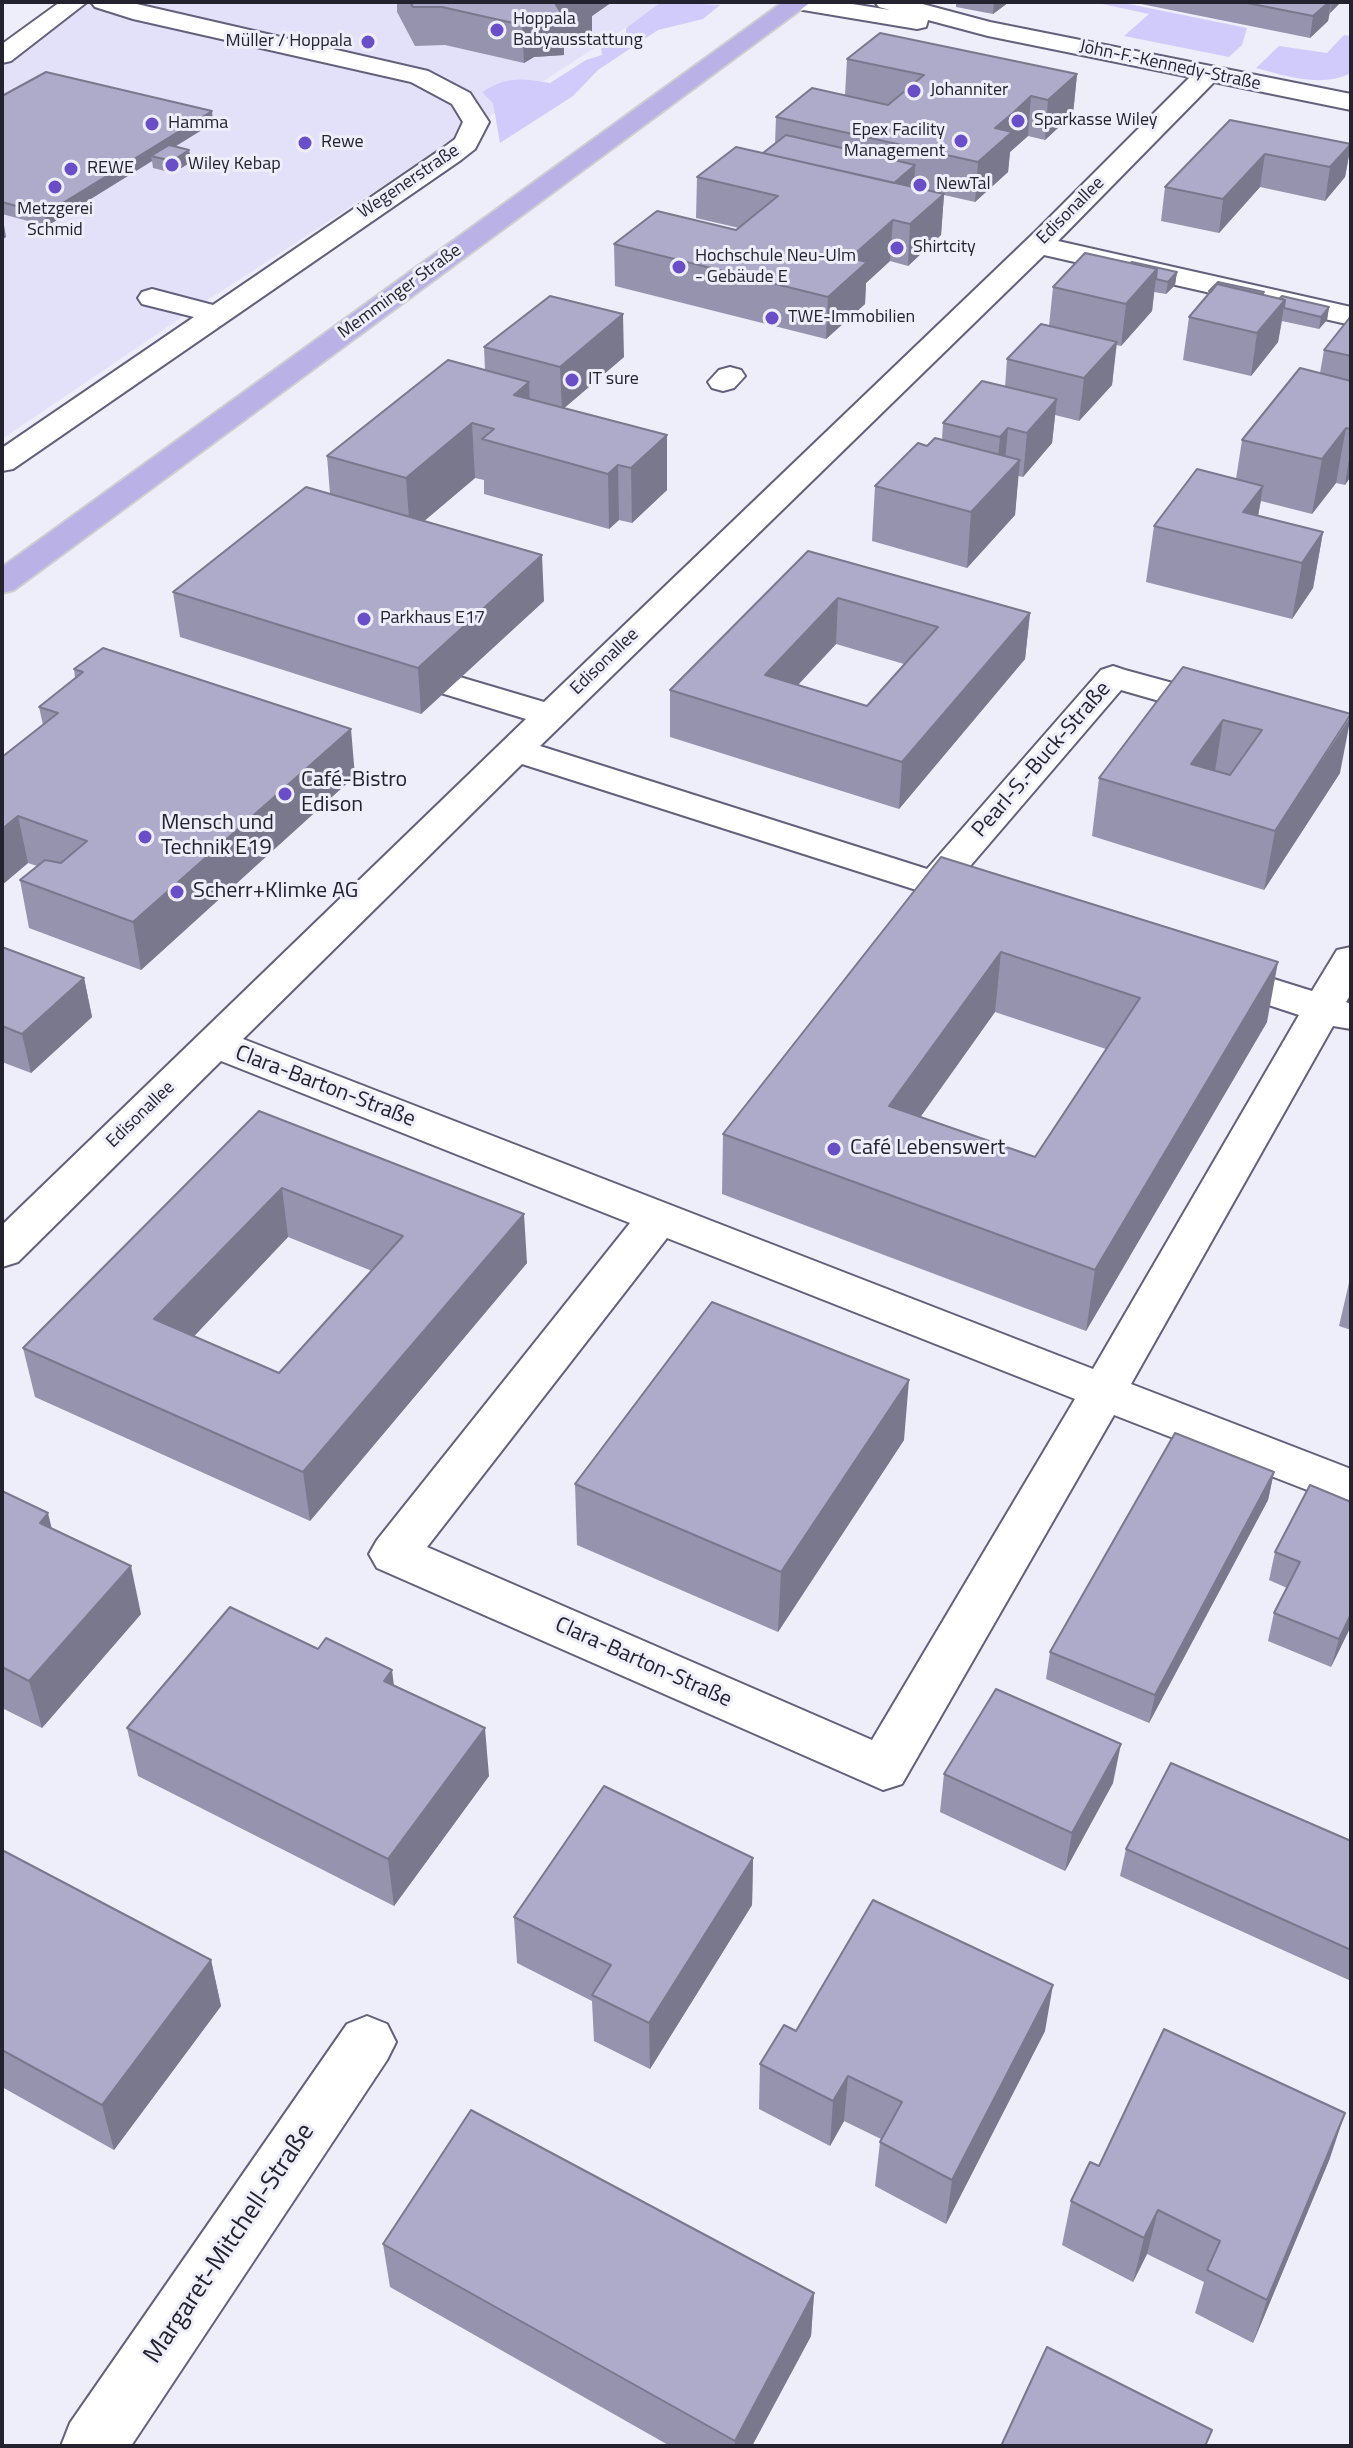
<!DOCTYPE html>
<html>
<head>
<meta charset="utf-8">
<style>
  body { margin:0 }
  #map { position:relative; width:1353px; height:2448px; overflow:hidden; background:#eeedfa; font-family:"Titillium Web",sans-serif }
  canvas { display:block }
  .frame { position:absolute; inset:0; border:4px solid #23222e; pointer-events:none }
</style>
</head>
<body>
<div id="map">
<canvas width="1353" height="2448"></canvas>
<div class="frame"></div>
</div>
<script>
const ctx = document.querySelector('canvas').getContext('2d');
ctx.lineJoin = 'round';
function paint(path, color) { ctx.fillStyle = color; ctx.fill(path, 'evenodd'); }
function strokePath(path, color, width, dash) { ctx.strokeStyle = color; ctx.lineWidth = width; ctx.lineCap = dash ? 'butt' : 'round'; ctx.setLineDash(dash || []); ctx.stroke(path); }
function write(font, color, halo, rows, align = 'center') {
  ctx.font = font + ' "Titillium Web",sans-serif'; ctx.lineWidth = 6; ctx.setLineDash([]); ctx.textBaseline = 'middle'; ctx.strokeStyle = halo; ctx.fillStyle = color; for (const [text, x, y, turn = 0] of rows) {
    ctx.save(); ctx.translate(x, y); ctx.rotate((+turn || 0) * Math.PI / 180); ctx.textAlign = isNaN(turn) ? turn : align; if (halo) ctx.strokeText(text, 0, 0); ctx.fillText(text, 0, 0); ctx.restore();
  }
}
paint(new Path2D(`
  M87 2H665L194 309 2 439V63Z`), '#e3e1f9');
paint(new Path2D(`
  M661 2 720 5 703 19 658 30 598 70 573 96 500 143 493 103 482 92C507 76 522 78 550 83L586 60 602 55 601 49 614 39 626 36V28Z
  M1093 2H1119L1247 28 1242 45 1229 57 1124 36 1149 14Z
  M1344 35 1351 36V73C1322 88 1286 76 1256 68L1279 46 1327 53Z`), '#d0cbfa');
const minor = new Path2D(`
  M60 2H87L11 61 2 63V44Z
  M91 2H128L428 71 470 93 489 122 475 149 461 160 13 469 2 471V448L194 317 142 304 138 298 142 292 152 289 213 305 443 148 455 139 463 122 452 104 411 82 133 19 95 7Z
  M785 2H840L890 10 879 7 875 2H915L990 22 1351 94V110L1214 82 1058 241 1351 307V325L1044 255 540 746 927 869 1101 670 1113 666 1125 670 1235 700 1240 708 1235 716 1222 719 1121 690 959 879 993 890 998 898 993 906 979 910 522 764 243 1039 1093 1369 1299 1015 1202 983 1196 974 1202 965 1216 961 1312 991 1337 950 1351 947V994L1346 1002 1351 1004V1029L1333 1026 1131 1384 1351 1469V1507L1114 1415 902 1784 883 1790 377 1568 369 1554 377 1540 630 1223 221 1061 18 1262 2 1267V1225L526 719 441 693 435 686 441 679 453 675 544 702 1036 231 1190 77 988 36 928 20 926 27 917 29 797 9 789 7ZM667 1238 1075 1399 872 1740 427 1547Z
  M730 367 741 370 745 376 734 388 723 391 712 388 708 382 719 370Z
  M367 2016 387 2024 396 2042 387 2060 131 2446H61L70 2423 347 2024Z`);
const major = new Path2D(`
  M783 2H811L14 590 2 593V567Z`);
strokePath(minor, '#63607c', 4);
strokePath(major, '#cfced1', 4);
paint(minor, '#fff');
paint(major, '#bab1e7');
paint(new Path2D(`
  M397 2H612L592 16V36L564 38V55L534 57 524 63 445 45 415 46 397 12Z
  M956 2H1009L993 14 956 7Z
  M1131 2H1341L1330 13 1328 21 1310 38Z
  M847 59 1077 74 1073 114 1045 140 1028 136 1010 152 1008 172 975 202 944 195 941 235 908 266 890 261 866 283 865 304 826 339 615 286 614 244 736 230 739 228 696 218 697 177 763 153 775 144 776 117 845 95Z
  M2 96 213 123 176 146 189 150 191 162 173 173 153 168 152 161 47 226 2 214Z
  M1230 120 1351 144 1345 177 1325 201 1260 187 1219 233 1161 221 1165 187Z
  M1130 263 1177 272 1175 285 1166 294 1154 292 1152 311 1121 346 1116 345 1112 385 1079 421 1055 415 1052 443 1023 477 1018 476 1015 515 967 568 872 541 875 486 927 446 942 440 943 423 1005 387 1007 359 1049 326 1053 287Z
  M1209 291 1264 292V295L1329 307 1327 320 1319 329 1282 321 1278 342 1251 376 1183 360 1189 317 1209 294Z
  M1351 316V476L1345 485 1336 483 1312 514 1261 501 1258 515 1323 532 1313 588 1292 619 1146 582 1154 526 1236 479 1242 440 1320 373 1324 350Z
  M484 347 624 357 564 408 667 435V490L632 523 619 520 609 529 484 494V480L475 478 424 521 544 601 421 714 180 637 173 592 330 494 327 456 485 370Z
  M808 551 1030 613 1025 659 899 809 670 737V690ZM836 644 904 664 867 706 798 685Z
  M1183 667 1340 773 1264 890 1092 836 1099 778Z
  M74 669 355 776 141 970 29 928 20 880 37 866 28 863 2 885V757L43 725 39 707 75 678Z
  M941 857 1267 1022 1086 1331 722 1194 723 1134ZM995 1012 1106 1049 1035 1157 920 1117Z
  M2 947 84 978 92 1017 31 1073 2 1062Z
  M259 1111 527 1263 310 1521 35 1397 23 1348ZM288 1237 372 1271 279 1373 194 1336Z
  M1351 1274V1330L1339 1326Z
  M904 1440 778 1632 577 1545 575 1484Z
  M1274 1472 1268 1500 1149 1723 1046 1679 1050 1652Z
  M2 1491 52 1529 141 1614 42 1728 2 1708Z
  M1351 1502V1626L1331 1667 1268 1641 1274 1613 1287 1588 1269 1580 1275 1552Z
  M394 1685 489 1776 394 1906 138 1776 127 1728Z
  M944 1774 1113 1783 1065 1871 940 1812Z
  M1351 1841V1981L1120 1876 1126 1849Z
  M2 1850 211 1960 221 2006 114 2150 2 2087Z
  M753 1858 752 1905 650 2069 594 2041 592 2001 517 1963 514 1917Z
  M796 2031H1045L946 2224 875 2186 880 2142 881 2139 844 2121 830 2146 759 2109 760 2064Z
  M1330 2158 1253 2343 1195 2313 1204 2282 1147 2254 1133 2282 1062 2245 1071 2201 1099 2166Z
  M383 2244 814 2293 811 2336 752 2446H670L390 2287Z`), '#9693ae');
paint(new Path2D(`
  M557 2H612L592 16V36L564 38V55L534 57 524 63 522 25Z
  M996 2H1009L993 14 994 3Z
  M1329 2H1331L1328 21 1310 38 1313 16Z
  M1332 2H1341L1330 13Z
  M1077 74 1073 114 1045 140 1048 100Z
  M1031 96 1028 136 1010 152 1008 172 975 202 978 162 995 128Z
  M212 111 213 123 158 157 151 156 152 161 47 226 45 214Z
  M1351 144 1345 177 1325 201 1330 167Z
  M189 150 191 162 173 173 172 161Z
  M1265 154 1260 187 1219 233 1223 199Z
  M915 165 914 188 878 196Z
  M944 194 941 235 908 266 910 224Z
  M893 220 890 261 866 283 865 304 826 339 828 297 850 258Z
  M4 225 6 237 2 240V226Z
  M1157 269 1152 311 1121 346 1126 304Z
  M1177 272 1175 285 1166 294 1168 282Z
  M1285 300 1278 342 1251 376 1257 333Z
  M1329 307 1327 320 1319 329 1321 317Z
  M623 314 624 357 562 410 560 367Z
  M1117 342 1112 385 1079 421 1084 378Z
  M529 382 531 436 514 395Z
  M1057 399 1052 443 1023 477 1027 433Z
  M472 423 475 478 410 533 406 478Z
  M1008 428 1004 473 996 481 1000 437Z
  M1346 428 1336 483 1312 514 1322 459Z
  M667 435V490L632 523 631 468Z
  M1351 450V476L1345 485 1349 459Z
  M1020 460 1015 515 967 568 971 512Z
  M618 465 619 520 609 529 608 474Z
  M1263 486 1254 541 1243 512Z
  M1323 532 1313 588 1292 619 1302 563Z
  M542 555 544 601 421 714 418 668Z
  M838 598 836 644 765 720V675Z
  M1030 613 1025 659 899 809 902 762Z
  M1351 716 1340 773 1264 890 1275 831Z
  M1223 720 1214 778 1191 764Z
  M351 729 355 776 141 970 133 922Z
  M18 816 28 863 2 885V829Z
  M1001 952 995 1012 885 1167 889 1106Z
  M1278 962 1267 1022 1086 1331 1095 1270Z
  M84 978 92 1017 31 1073 22 1034Z
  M282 1188 288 1237 164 1368 154 1319Z
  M524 1214 527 1263 310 1521 303 1472Z
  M909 1380 904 1440 778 1632 781 1572Z
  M1274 1472 1268 1500 1149 1723 1155 1695Z
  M48 1513 60 1562 40 1523Z
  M131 1566 141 1614 42 1728 29 1681Z
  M1351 1614V1626L1331 1667 1339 1639Z
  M392 1670 398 1718 384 1681Z
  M485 1728 489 1776 394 1906 388 1859Z
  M1121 1744 1113 1783 1065 1871 1072 1833Z
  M753 1858 752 1905 650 2069 649 2023Z
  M211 1960 221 2006 114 2150 102 2105Z
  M1053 1985 1045 2031 946 2224 952 2180Z
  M848 2076 844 2121 830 2146 833 2101Z
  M1345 2113 1330 2158 1253 2343 1267 2300Z
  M1158 2210 1147 2254 1133 2282 1144 2238Z
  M814 2293 811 2336 752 2446H735V2441Z`), '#7a788d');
const building = new Path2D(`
  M410 2H557L555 3 563 16 532 19 522 25 442 7H413Z
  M1242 2H1329L1313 16Z
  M880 33 1077 74 1048 100 1031 96 1014 112 995 128 1012 132 978 162 776 117 812 88 888 105 924 75 847 59Z
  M46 72 212 111 45 214 2 202V96Z
  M1230 120 1351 144 1330 167 1265 154 1223 199 1165 187Z
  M786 135 915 165 894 183 763 153Z
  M169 145 189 150 172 161 151 156Z
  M736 147 944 194 910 224 893 220 850 258 867 262 828 297 614 244 657 211 736 230 778 196 697 177Z
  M1085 253 1157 269 1126 304 1053 287Z
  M1132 262 1177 272 1168 282 1156 279 1157 269 1130 263Z
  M1218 282 1264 292 1262 294 1217 284 1211 292 1209 291Z
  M1217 284 1285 300 1257 333 1189 317Z
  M550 296 623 314 560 367 484 347Z
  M1282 296 1329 307 1321 317 1284 308 1285 300 1280 298Z
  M1351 316V356L1324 350Z
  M1041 324 1117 342 1084 378 1007 359Z
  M448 360 529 382 514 395 667 435 631 468 618 465 608 474 482 439 494 429 472 423 406 478 327 456Z
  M1300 368 1351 381V429L1346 428 1322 459 1242 440Z
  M982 381 1057 399 1027 433 1008 428 1000 437 943 423Z
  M935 438 1020 460 971 512 875 486 918 443 927 446Z
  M1197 469 1263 486 1243 512 1323 532 1302 563 1154 526Z
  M306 487 542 555 418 668 173 592Z
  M808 551 1030 613 902 762 670 690ZM838 598 938 627 867 706 765 675Z
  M103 648 351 729 133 922 20 880 45 860 61 863 87 841 18 816 2 829V757L58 713 39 707 83 672 74 669Z
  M1183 667 1351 714 1275 831 1099 778ZM1223 720 1262 730 1230 775 1191 764Z
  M941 857 1278 962 1095 1270 723 1134ZM1001 952 1140 998 1035 1157 889 1106Z
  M2 947 84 978 22 1034 2 1026Z
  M259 1111 524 1214 303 1472 23 1348ZM282 1188 403 1236 279 1373 154 1319Z
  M712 1302 909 1380 781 1572 575 1484Z
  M1175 1433 1274 1472 1155 1695 1050 1652Z
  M1310 1485 1351 1502V1614L1339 1639 1274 1613 1300 1562 1275 1552Z
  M2 1491 48 1513 40 1523 131 1566 29 1681 2 1667Z
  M230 1607 318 1649 326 1638 392 1670 384 1681 485 1728 388 1859 127 1728Z
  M996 1689 1121 1744 1072 1833 944 1774Z
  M1171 1763 1351 1841V1950L1126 1849Z
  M604 1786 753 1858 649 2023 592 1995 611 1965 514 1917Z
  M2 1850 211 1960 102 2105 2 2050Z
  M873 1900 1053 1985 952 2180 880 2142 902 2102 848 2076 833 2101 760 2064 784 2025 796 2031Z
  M1164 2029 1345 2113 1267 2300 1207 2270 1220 2241 1158 2210 1144 2238 1071 2201 1090 2162 1099 2166Z
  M471 2110 814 2293 735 2441 383 2244Z
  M1047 2347 1212 2430 1205 2446H1001Z`);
paint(building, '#aeabca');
strokePath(building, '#7a788d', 2);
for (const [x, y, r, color] of [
  [497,30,8,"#6a4ec7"],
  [368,42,8,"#6a4ec7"],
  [914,91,8,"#6a4ec7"],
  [1018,121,8,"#6a4ec7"],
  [152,124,8,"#6a4ec7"],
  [961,141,8,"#6a4ec7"],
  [305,143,8,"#6a4ec7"],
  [172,165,8,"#6a4ec7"],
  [71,169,8,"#6a4ec7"],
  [920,185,8,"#6a4ec7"],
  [55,187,8,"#6a4ec7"],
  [897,248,8,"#6a4ec7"],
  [679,267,8,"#6a4ec7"],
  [772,318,8,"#6a4ec7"],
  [572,380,8,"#6a4ec7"],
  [364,619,8,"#6a4ec7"],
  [285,794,8,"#6a4ec7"],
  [145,837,8,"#6a4ec7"],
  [177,892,8,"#6a4ec7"],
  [834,1149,8,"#6a4ec7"]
]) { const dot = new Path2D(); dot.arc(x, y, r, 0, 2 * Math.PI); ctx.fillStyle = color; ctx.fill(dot); strokePath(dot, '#eeedfa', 3); }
write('18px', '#23222e', '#eeedfa', [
  ["Hoppala",513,20],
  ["Babyausstattung",513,41],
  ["Müller / Hoppala",352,42,"right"],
  ["Johanniter",930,91],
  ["Sparkasse Wiley",1034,121],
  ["Hamma",168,124],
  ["Epex Facility",945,131,"right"],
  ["Management",945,152,"right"],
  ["Rewe",321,143],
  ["Wiley Kebap",188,165],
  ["REWE",87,169],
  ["NewTal",936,185],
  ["Metzgerei",55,210,"center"],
  ["Schmid",55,231,"center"],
  ["Shirtcity",913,248],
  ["Hochschule Neu-Ulm",695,257],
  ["- Gebäude E",695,278],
  ["TWE-Immobilien",788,318],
  ["IT sure",588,380],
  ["Parkhaus E17",380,619]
], 'left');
write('18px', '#23222e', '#eeedfa', [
  ["John-F.-Kennedy-Straße",1170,66,12],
  ["Wegenerstraße",409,182,-34],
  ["Edisonallee",1071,211,-45],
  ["Memminger Straße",400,292,-36],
  ["Edisonallee",605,662,-44],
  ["Edisonallee",141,1115,-44]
]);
write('22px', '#23222e', '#eeedfa', [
  ["Pearl-S.-Buck-Straße",1042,760,-49],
  ["Clara-Barton-Straße",325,1087,21],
  ["Clara-Barton-Straße",643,1663,24]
]);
write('22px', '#23222e', '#eeedfa', [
  ["Café-Bistro",301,781],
  ["Edison",301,806],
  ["Mensch und",161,824],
  ["Technik E19",161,849],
  ["Scherr+Klimke AG",193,892],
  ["Café Lebenswert",850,1149]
], 'left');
write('26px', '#23222e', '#eeedfa', [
  ["Margaret-Mitchell-Straße",230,2244,-56]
]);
</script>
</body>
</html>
